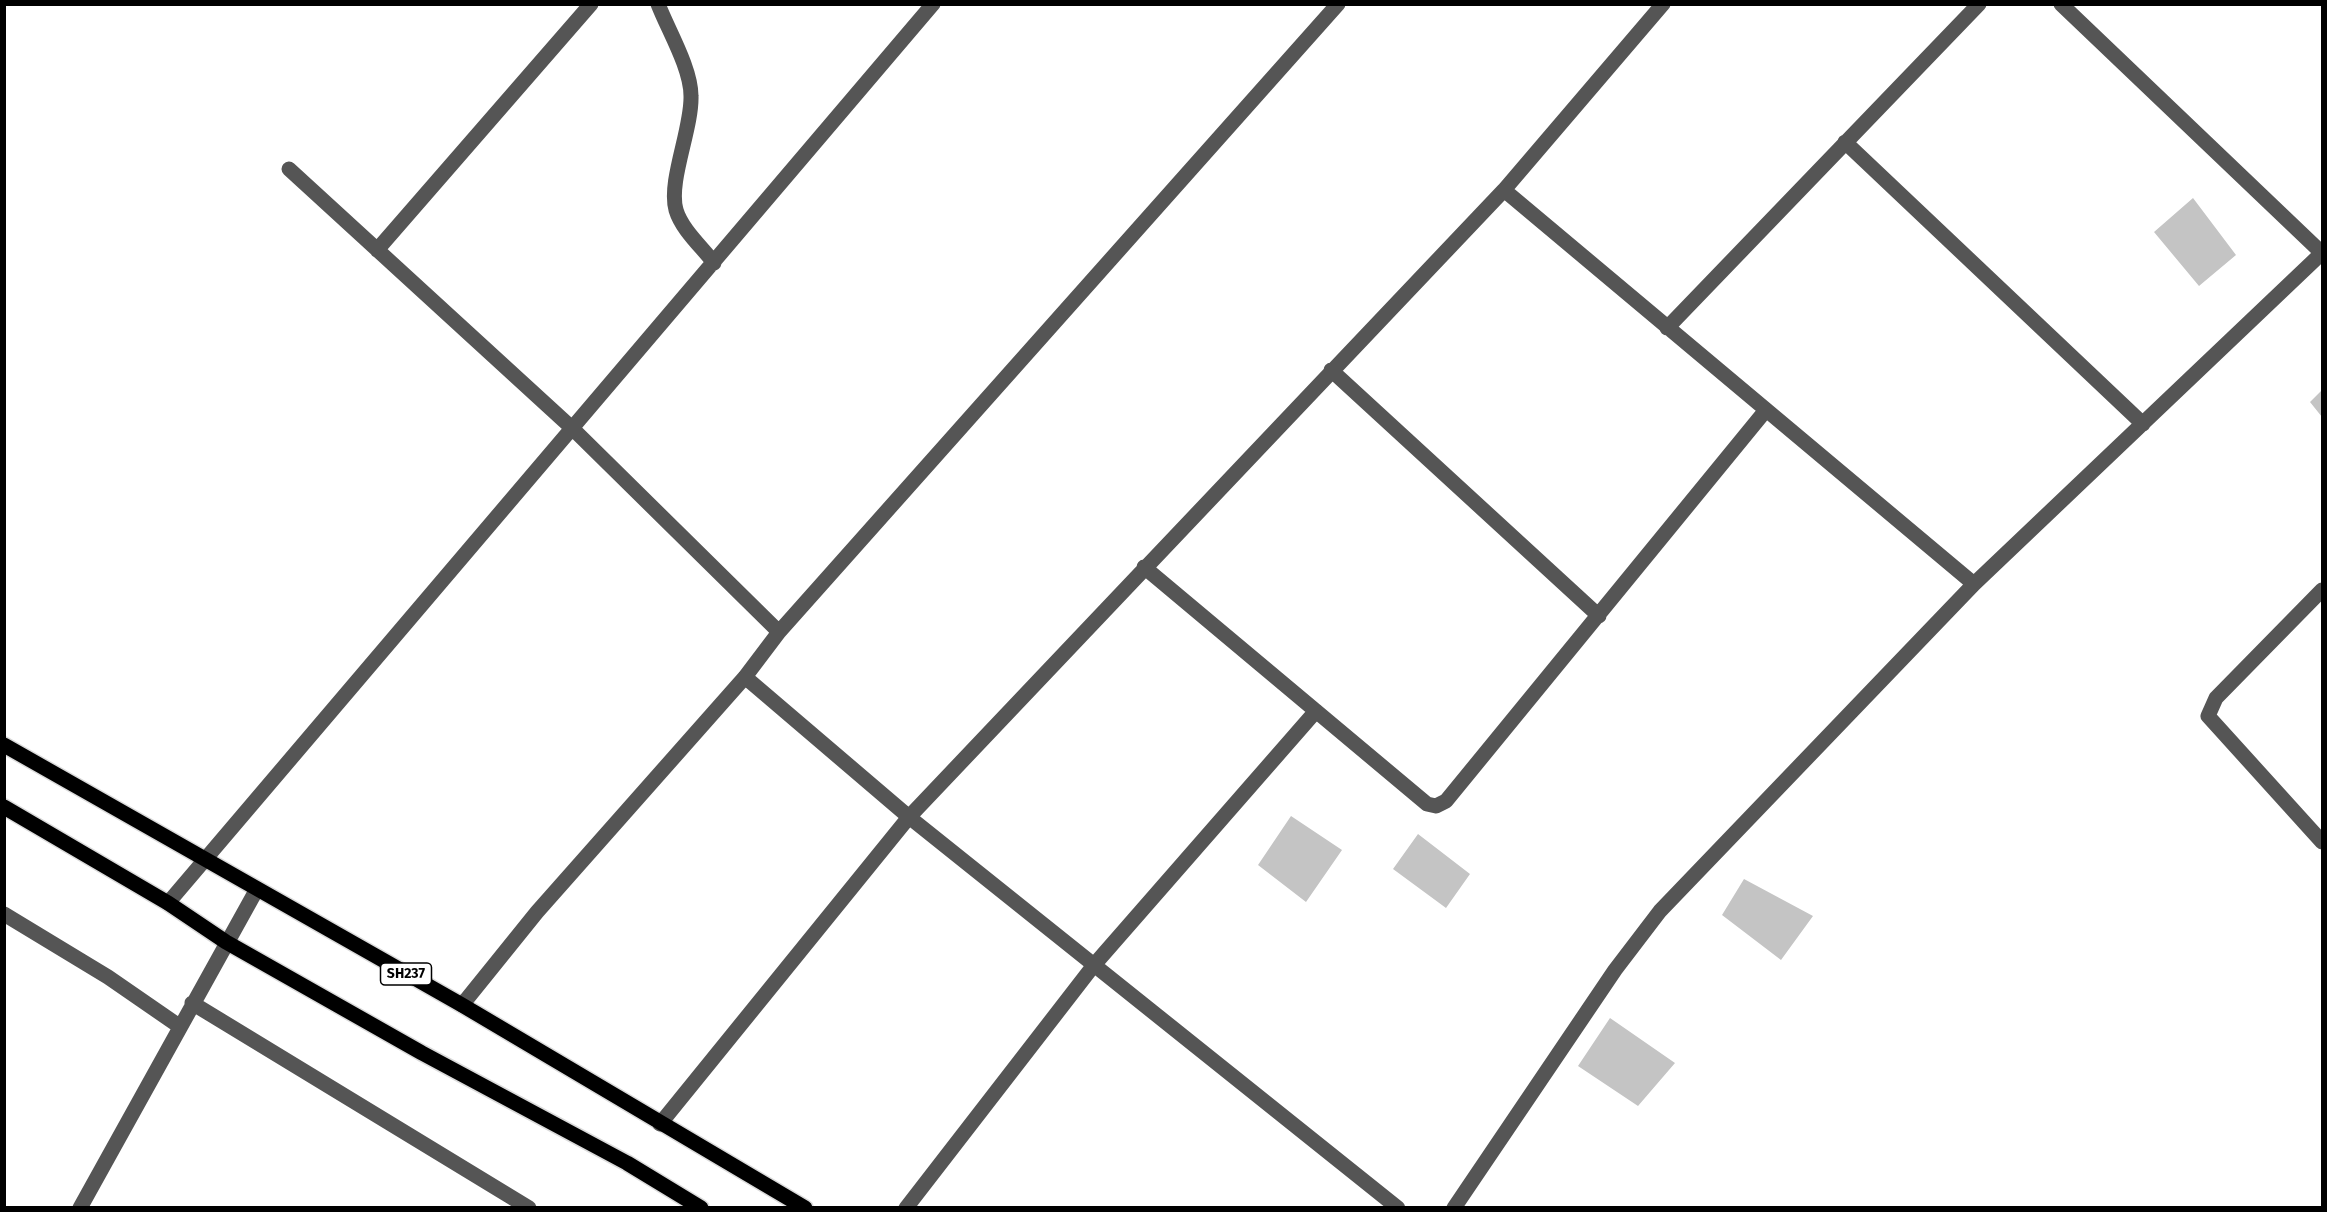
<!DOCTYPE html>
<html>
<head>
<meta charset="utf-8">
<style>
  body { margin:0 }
  #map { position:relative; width:2327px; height:1212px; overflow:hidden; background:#fff; font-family:"Fira Sans",sans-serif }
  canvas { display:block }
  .frame { position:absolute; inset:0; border:6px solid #000; pointer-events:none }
</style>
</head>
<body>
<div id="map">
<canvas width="2327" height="1212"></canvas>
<div class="frame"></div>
</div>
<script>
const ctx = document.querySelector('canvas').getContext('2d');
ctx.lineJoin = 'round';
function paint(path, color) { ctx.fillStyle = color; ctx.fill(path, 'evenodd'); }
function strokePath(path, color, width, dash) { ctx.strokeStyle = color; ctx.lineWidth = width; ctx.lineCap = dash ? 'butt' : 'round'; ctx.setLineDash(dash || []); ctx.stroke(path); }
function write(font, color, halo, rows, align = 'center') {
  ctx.font = font + ' "Fira Sans",sans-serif'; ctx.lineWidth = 6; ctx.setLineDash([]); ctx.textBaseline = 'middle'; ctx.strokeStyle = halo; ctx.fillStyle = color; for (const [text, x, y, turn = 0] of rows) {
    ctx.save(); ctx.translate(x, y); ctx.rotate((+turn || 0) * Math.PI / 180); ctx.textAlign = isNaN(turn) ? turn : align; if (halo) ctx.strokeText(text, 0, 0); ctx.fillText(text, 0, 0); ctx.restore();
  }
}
paint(new Path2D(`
  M2193 198 2236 255 2199 286 2154 232Z
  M2322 390V417L2310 402Z
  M1291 816 1342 850 1306 902 1258 865Z
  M1418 834 1470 874 1446 908 1393 869Z
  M1744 879 1813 916 1781 960 1722 915Z
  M1610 1018 1675 1063 1638 1106 1578 1066Z`), '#c4c4c4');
const major = new Path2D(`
  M4 745 462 1005 805 1208
  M4 807 168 903 226 942 422 1053 627 1163 701 1208`);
strokePath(major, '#dbdbdb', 18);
strokePath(new Path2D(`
  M658 4C668 30 691 68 691 96 692 129 668 181 676 210 682 230 702 247 714 263
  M2061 4 2322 253
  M1845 142 2143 424
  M289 169 573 429 779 632
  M1504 190 1974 584
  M377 250 591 4
  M1667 328 1979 4
  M1331 370 1599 616
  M1144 567 1427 804 1436 806 1446 801 1766 410
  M2322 590 2216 698 2208 716 2322 842
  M745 677 909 817 1398 1208
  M168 903 933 4
  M4 914 108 977 179 1026
  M192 1003 529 1208
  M462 1005 537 912 745 677 779 632 1338 4
  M660 1124 909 817 1504 190 1663 4
  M80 1208 257 889
  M906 1208 1094 965 1316 711
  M1454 1208 1615 970 1660 911 1974 584 2322 253`), '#555', 15);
strokePath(major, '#000', 15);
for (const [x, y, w] of [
  [406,974,51]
]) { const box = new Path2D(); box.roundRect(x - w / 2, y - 11, w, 22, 4.5); ctx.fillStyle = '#fff'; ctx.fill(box); strokePath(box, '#000', 1.5); }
write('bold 14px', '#000', null, [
  ["SH237",406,974]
]);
</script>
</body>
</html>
